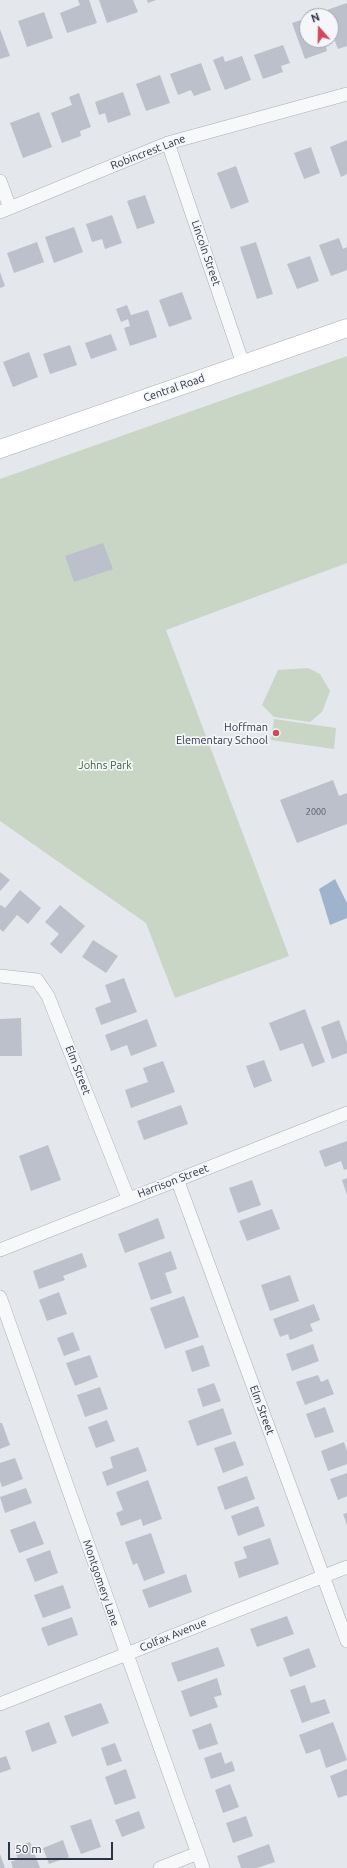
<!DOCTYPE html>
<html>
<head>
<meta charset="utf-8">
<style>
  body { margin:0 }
  #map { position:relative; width:347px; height:1868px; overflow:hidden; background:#e4e7ec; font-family:Ubuntu,sans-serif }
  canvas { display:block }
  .north { position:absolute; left:299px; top:8px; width:40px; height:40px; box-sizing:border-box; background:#f4f6f9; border:1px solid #a4a8b1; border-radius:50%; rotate:340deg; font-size:11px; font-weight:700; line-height:16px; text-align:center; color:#2b3445 }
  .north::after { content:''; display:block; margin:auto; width:14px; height:18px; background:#d1495b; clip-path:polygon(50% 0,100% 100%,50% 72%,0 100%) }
  .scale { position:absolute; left:8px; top:1842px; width:105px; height:18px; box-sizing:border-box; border:2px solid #2b3445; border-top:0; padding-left:5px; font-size:12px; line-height:14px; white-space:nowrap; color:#2b3445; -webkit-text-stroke:3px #f4f6f9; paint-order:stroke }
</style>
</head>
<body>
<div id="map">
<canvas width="347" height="1868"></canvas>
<div class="north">N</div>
<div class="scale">50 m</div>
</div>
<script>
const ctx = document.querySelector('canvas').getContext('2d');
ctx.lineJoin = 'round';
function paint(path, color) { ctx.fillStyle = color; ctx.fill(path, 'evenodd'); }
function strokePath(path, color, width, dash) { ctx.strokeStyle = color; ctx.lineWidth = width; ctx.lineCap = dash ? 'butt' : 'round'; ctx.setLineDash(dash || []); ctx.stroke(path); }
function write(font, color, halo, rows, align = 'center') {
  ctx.font = font + ' Ubuntu,sans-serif'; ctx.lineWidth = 3.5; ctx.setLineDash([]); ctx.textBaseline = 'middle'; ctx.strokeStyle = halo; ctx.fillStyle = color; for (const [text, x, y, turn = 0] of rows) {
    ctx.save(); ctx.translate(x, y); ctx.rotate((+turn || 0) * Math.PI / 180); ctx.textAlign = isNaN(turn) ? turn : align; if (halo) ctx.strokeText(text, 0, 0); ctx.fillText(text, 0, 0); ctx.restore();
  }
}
paint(new Path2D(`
  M347 356V563L166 630 289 956 175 998 146 923 0 821V479Z
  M308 668 320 674 330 691 322 712 310 722 274 717 262 705 278 670Z
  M274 719 336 728 334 749 271 740Z`), '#c9d6c5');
paint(new Path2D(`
  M335 879 347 903V918L330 925 319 889Z`), '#9fb4cc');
paint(new Path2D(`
  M78 0H89L97 23 67 33 60 13 80 5Z
  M99 0H133L138 12 107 23Z
  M147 0H156L148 3Z
  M347 3V46L338 49 331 31V16H325L324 11Z
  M44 12 53 38 27 47 18 21Z
  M307 18V40H324L327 51 305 59 292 23Z
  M0 29 10 56 0 59Z
  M283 45 290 63 281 66 283 72 263 79 254 55Z
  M223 56 225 62 242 56 251 80 225 90 213 60Z
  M201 63 211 90 194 96 191 90 178 95 170 74Z
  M160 75 170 103 146 111 136 84Z
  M123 92 131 115 108 123 105 113 99 115 95 102Z
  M79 93 91 127 80 131 81 136 62 143 51 113 72 105 69 97Z
  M39 112 52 147 23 158 10 123Z
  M347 140V174L341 177 330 147Z
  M311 147 320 173 304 179 294 153Z
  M236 166 249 202 231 209 217 173Z
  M145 195 155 223 137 229 127 201Z
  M112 215 122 243 105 249 102 239 92 242 86 224Z
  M74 227 83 252 54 263 45 237Z
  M339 238 343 249 347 247V270L331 276 319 245Z
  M37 242 44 262 14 273 7 253Z
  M256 242 273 294 257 299 240 247Z
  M310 256 319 281 297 289 287 264Z
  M0 272 5 286 0 288Z
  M182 292 192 319 169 327 159 300Z
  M127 305 131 315 148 310 157 337 130 346 124 328 130 326 128 319 121 322 116 309Z
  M111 334 117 350 91 359 85 343Z
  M70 345 77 365 50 374 43 354Z
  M29 352 38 377 13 387 3 362Z
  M103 543 113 569 74 582 65 556Z
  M333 780 339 796 347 793V824L297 843 280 800Z
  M0 872 10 880 0 891Z
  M20 890 41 908 28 924 17 915 3 932 0 929V906L1 905 5 908Z
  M60 905 85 926 61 954 50 944 59 934 45 922Z
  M93 940 118 956 106 973 82 957Z
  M124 978 137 1012 101 1025 95 1008 111 1002 105 985Z
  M305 1009 325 1062 312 1067 303 1043 280 1051 269 1023Z
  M21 1018 22 1056H0V1019Z
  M147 1019 157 1046 131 1056 127 1045 111 1051 105 1035Z
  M339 1020 347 1043V1053L332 1059 321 1027Z
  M264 1060 272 1081 254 1088 246 1066Z
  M163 1061 175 1092 131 1108 125 1090 148 1082 143 1068Z
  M181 1105 188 1124 144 1140 137 1121Z
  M347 1141V1169L344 1170 341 1161 325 1167 319 1151Z
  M48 1145 61 1180 31 1191 19 1156Z
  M347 1178V1195L342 1180Z
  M252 1180 261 1205 238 1213 229 1188Z
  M272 1209 280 1229 247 1241 239 1221Z
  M158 1218 165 1238 125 1253 118 1234Z
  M171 1251 177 1269 165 1273 172 1293 151 1300 138 1263Z
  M82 1253 87 1267 63 1276 65 1280 39 1289 33 1271Z
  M290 1275 299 1301 270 1311 261 1285Z
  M59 1292 67 1314 47 1321 39 1300Z
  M184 1296 199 1337 165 1349 150 1308Z
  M314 1304 320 1320 310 1324 313 1331 290 1340 288 1334 280 1337 273 1319Z
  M73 1332 80 1350 64 1356 57 1338Z
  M313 1344 319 1361 292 1371 286 1354Z
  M203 1345 210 1366 192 1372 185 1351Z
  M90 1355 98 1377 75 1386 66 1363Z
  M318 1375 321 1382 328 1379 334 1394 305 1405 296 1382Z
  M214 1383 221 1401 203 1407 197 1389Z
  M100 1387 108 1409 85 1417 77 1395Z
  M325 1407 334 1432 315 1438 306 1414Z
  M223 1408 232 1434 197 1446 188 1421Z
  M107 1420 115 1441 96 1448 88 1427Z
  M0 1423H2L10 1445 0 1449Z
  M235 1441 244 1465 223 1473 214 1448Z
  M344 1442 347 1451V1464L328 1471 321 1451Z
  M138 1447 147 1471 107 1486 102 1472 113 1468 110 1457Z
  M15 1458 23 1479 2 1487 0 1481V1463Z
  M347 1473V1496L338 1500 330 1479Z
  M247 1476 255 1499 225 1510 217 1487Z
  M148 1480 162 1519 143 1526 141 1519 121 1526 116 1513 123 1510 116 1492Z
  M26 1488 32 1503 5 1513 0 1497Z
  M258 1506 265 1526 238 1536 231 1516Z
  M347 1513V1525L343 1514Z
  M35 1521 44 1544 19 1553 10 1530Z
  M151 1533 165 1573 144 1581 137 1563 133 1565 125 1542Z
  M270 1538 279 1564 239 1578 234 1562 247 1558 243 1547Z
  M50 1550 58 1573 35 1582 26 1559Z
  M186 1574 192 1592 149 1608 142 1590Z
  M63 1585 71 1608 43 1618 34 1595Z
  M287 1616 294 1634 257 1647 250 1629Z
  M72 1617 78 1635 48 1646 41 1628Z
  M218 1647 225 1666 178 1682 171 1663Z
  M309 1648 316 1667 290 1677 283 1658Z
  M217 1678 222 1695 214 1697 218 1707 190 1717 181 1691Z
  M305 1685 311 1703 325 1699 330 1713 302 1723 290 1690Z
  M101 1703 109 1723 72 1737 64 1716Z
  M49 1722 57 1743 32 1752 25 1731Z
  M333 1722 347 1760 326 1768 320 1749 306 1754 299 1735Z
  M211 1723 218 1744 199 1750 192 1730Z
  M115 1743 122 1761 107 1766 101 1748Z
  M221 1752 225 1764 232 1761 235 1771 211 1779 204 1758Z
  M6 1756 11 1769 0 1773V1758Z
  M126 1769 136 1798 115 1805 105 1777Z
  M347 1769V1795L338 1798 330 1776Z
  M230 1784 239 1807 223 1813 215 1790Z
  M139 1811 145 1828 122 1837 115 1820Z
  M246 1816 253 1836 233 1843 226 1823Z
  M91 1819 101 1847 81 1854 70 1826Z
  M63 1840 69 1857 49 1864 43 1848Z
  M30 1842 40 1868H13L11 1862 18 1859 14 1848Z
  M269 1844 275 1862 257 1868H241L237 1856Z
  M0 1854 5 1868H0Z`), '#bbc0ca');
const minor = new Path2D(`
  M168 143 243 364
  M0 181 10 208
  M0 212 168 143 347 94
  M0 976 37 980 48 996 128 1198
  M177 1179 347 1641
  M0 1250 347 1113
  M0 1297 203 1868
  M0 1704 347 1567
  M160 1868 198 1853`);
const secondary = new Path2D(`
  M0 449 347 328`);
strokePath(minor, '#a9aeb7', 14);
strokePath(secondary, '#a9aeb7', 19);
strokePath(minor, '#f7f8fa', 13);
strokePath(secondary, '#fff', 18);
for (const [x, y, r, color] of [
  [276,733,4,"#d1495b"]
]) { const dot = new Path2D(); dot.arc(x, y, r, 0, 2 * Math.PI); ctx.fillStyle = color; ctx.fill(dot); strokePath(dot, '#f4f6f9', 1.5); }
write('9px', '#4f5766', null, [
  ["2000",316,812]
]);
write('11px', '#2b3445', '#f4f6f9', [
  ["Robincrest Lane",148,152,-21],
  ["Lincoln Street",206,253,71],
  ["Central Road",174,388,-19],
  ["Elm Street",78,1070,69],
  ["Harrison Street",173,1181,-21],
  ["Elm Street",262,1410,70],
  ["Montgomery Lane",101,1583,71],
  ["Colfax Avenue",173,1635,-22]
]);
write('11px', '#2b3445', '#f4f6f9', [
  ["Hoffman",268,727],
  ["Elementary School",268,740]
], 'right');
write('11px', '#3f6138', '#f4f6f9', [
  ["Johns Park",105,765]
]);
</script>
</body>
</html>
